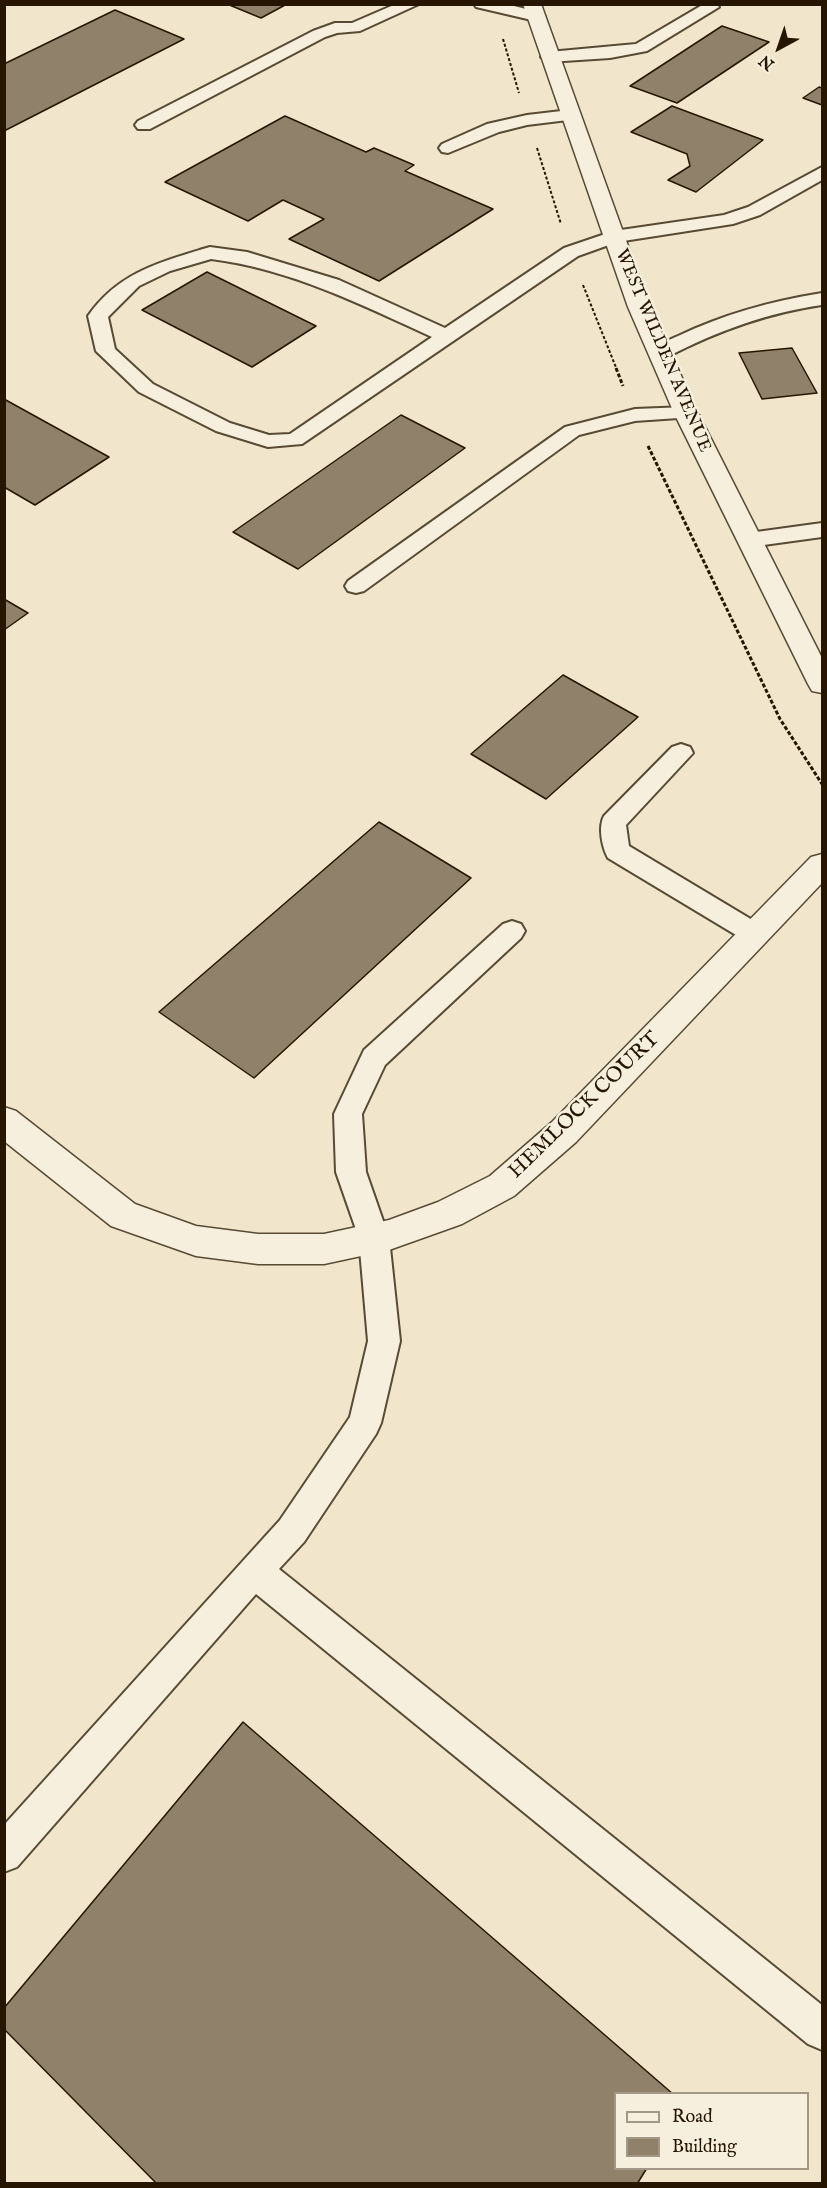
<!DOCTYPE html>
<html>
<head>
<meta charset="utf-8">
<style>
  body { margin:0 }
  #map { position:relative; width:827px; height:2188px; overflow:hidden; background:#f1e6cb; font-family:"IM FELL English",serif }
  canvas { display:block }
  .frame { position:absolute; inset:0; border:6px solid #261601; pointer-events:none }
  .legend { position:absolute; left:614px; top:2092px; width:195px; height:78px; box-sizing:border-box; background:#f6efdd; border:2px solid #a39885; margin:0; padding:8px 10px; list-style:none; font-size:18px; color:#261601 }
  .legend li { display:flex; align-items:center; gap:12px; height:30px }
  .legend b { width:30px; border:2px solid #a39885 }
  .north { position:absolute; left:749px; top:18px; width:60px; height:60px; -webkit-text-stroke:4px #f6efdd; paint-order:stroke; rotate:220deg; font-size:16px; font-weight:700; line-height:24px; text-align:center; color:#261601 }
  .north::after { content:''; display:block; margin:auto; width:21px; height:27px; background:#261601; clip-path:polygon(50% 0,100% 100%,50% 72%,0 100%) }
</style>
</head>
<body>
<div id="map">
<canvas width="827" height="2188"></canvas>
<div class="frame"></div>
<ul class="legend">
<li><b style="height:8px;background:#f6efdd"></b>Road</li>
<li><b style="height:16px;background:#90826a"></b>Building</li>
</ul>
<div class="north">N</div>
</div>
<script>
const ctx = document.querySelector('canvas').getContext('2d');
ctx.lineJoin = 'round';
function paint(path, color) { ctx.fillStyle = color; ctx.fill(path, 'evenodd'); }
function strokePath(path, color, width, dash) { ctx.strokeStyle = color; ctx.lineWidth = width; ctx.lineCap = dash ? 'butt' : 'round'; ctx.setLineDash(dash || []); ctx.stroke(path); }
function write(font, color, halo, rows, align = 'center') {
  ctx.font = font + ' "IM FELL English",serif'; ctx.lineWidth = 5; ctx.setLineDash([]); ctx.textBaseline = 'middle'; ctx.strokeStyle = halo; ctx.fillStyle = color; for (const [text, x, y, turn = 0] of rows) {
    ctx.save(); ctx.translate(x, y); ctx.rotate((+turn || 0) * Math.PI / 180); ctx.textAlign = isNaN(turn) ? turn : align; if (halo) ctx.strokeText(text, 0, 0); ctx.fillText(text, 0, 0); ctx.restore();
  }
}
const building = new Path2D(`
  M227 4H287L261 18Z
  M115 10 184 39 4 131V64Z
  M722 26 769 42 677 103 630 86Z
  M819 87 822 88V105L803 98Z
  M672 106 763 140 696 192 668 180 690 166 687 154 631 132Z
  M285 116 366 152 374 148 414 165 405 171 493 209 379 281 289 239 324 219 283 200 248 221 165 182Z
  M207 272 316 326 252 367 142 310Z
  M792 348 817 393 762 399 739 353Z
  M4 399 109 457 35 505 4 487Z
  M401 415 465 448 298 569 233 532Z
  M4 599 28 613 4 630Z
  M563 675 638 717 546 799 471 754Z
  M379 822 471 878 254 1078 159 1012Z
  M243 1722 673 2094H616V2168H647L637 2184H157L4 2029V2008Z`);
paint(building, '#90826a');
strokePath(building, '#261601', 1.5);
const service = new Path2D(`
  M396 4H419L360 31 337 33 325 37 150 129H138L135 125 138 121 313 31 335 23H352Z
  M474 4H506L542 13 544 16 536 21 476 7Z
  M704 4H717L719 7 647 51 610 58 549 62 541 57 549 52 636 44Z
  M570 110 576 111 579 115 576 119 527 125 499 132 448 153 442 152 439 148 442 144 487 124 527 115Z
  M822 167V180L760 215 733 224 617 242 578 256 302 444 268 447 216 431 139 392 96 351 88 316C117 274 157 263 203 249L210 247 247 252 339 280 445 328 564 248 614 231 724 215 748 207ZM211 259C290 269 360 304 432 337L290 434 269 435 230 423 153 384 115 349 108 317 139 286 170 271Z
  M822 293V305C767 313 717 331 667 357H653L650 353C656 345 669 340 678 336 724 314 772 301 822 293Z
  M686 407 693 409 696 413 693 417 635 421 579 435 364 591 356 593 348 591 345 586 348 581 565 427 635 409Z
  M822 523V537L749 547 741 545 738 540 741 535 749 533Z
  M681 744 690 747 693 753 626 825 629 846 764 927 768 934 764 941 755 944 746 941 608 858C602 847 598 827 604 816L672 747Z
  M512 921 521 924 525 931 521 938 385 1065 362 1114 366 1172 389 1238 400 1341 381 1423 376 1434 304 1542 279 1569 822 2005V2050L808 2044 256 1594 17 1867 4 1872V1825L280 1520 350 1417 368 1341 359 1238 336 1172 334 1114 364 1050 503 924Z`);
const minor = new Path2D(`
  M822 854V883L576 1142 514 1196 462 1224 389 1250 324 1264H258L196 1256 111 1226 4 1141V1107L16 1111 135 1204 196 1226 258 1234H324L389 1220 438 1202 490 1176 552 1122 811 857Z`);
const tertiary = new Path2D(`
  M523 4H541L650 307 698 413 822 658V693L812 691 808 684 674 413 628 307Z`);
strokePath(service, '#594a34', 4);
strokePath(minor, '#594a34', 3);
strokePath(tertiary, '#594a34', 3);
strokePath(new Path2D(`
  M503 39 519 93
  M537 148 561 224
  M583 285 617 370`), '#261601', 2, [3, 2]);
strokePath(new Path2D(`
  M616 368 623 386
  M648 446 780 719 822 784`), '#261601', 3, [4, 2]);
paint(service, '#f6efdd');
paint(minor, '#f6efdd');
paint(tertiary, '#f6efdd');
write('18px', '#261601', '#f6efdd', [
  ["WEST WILDEN AVENUE",662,351,67]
]);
write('21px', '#261601', '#f6efdd', [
  ["HEMLOCK COURT",585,1106,-44]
]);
</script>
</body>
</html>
